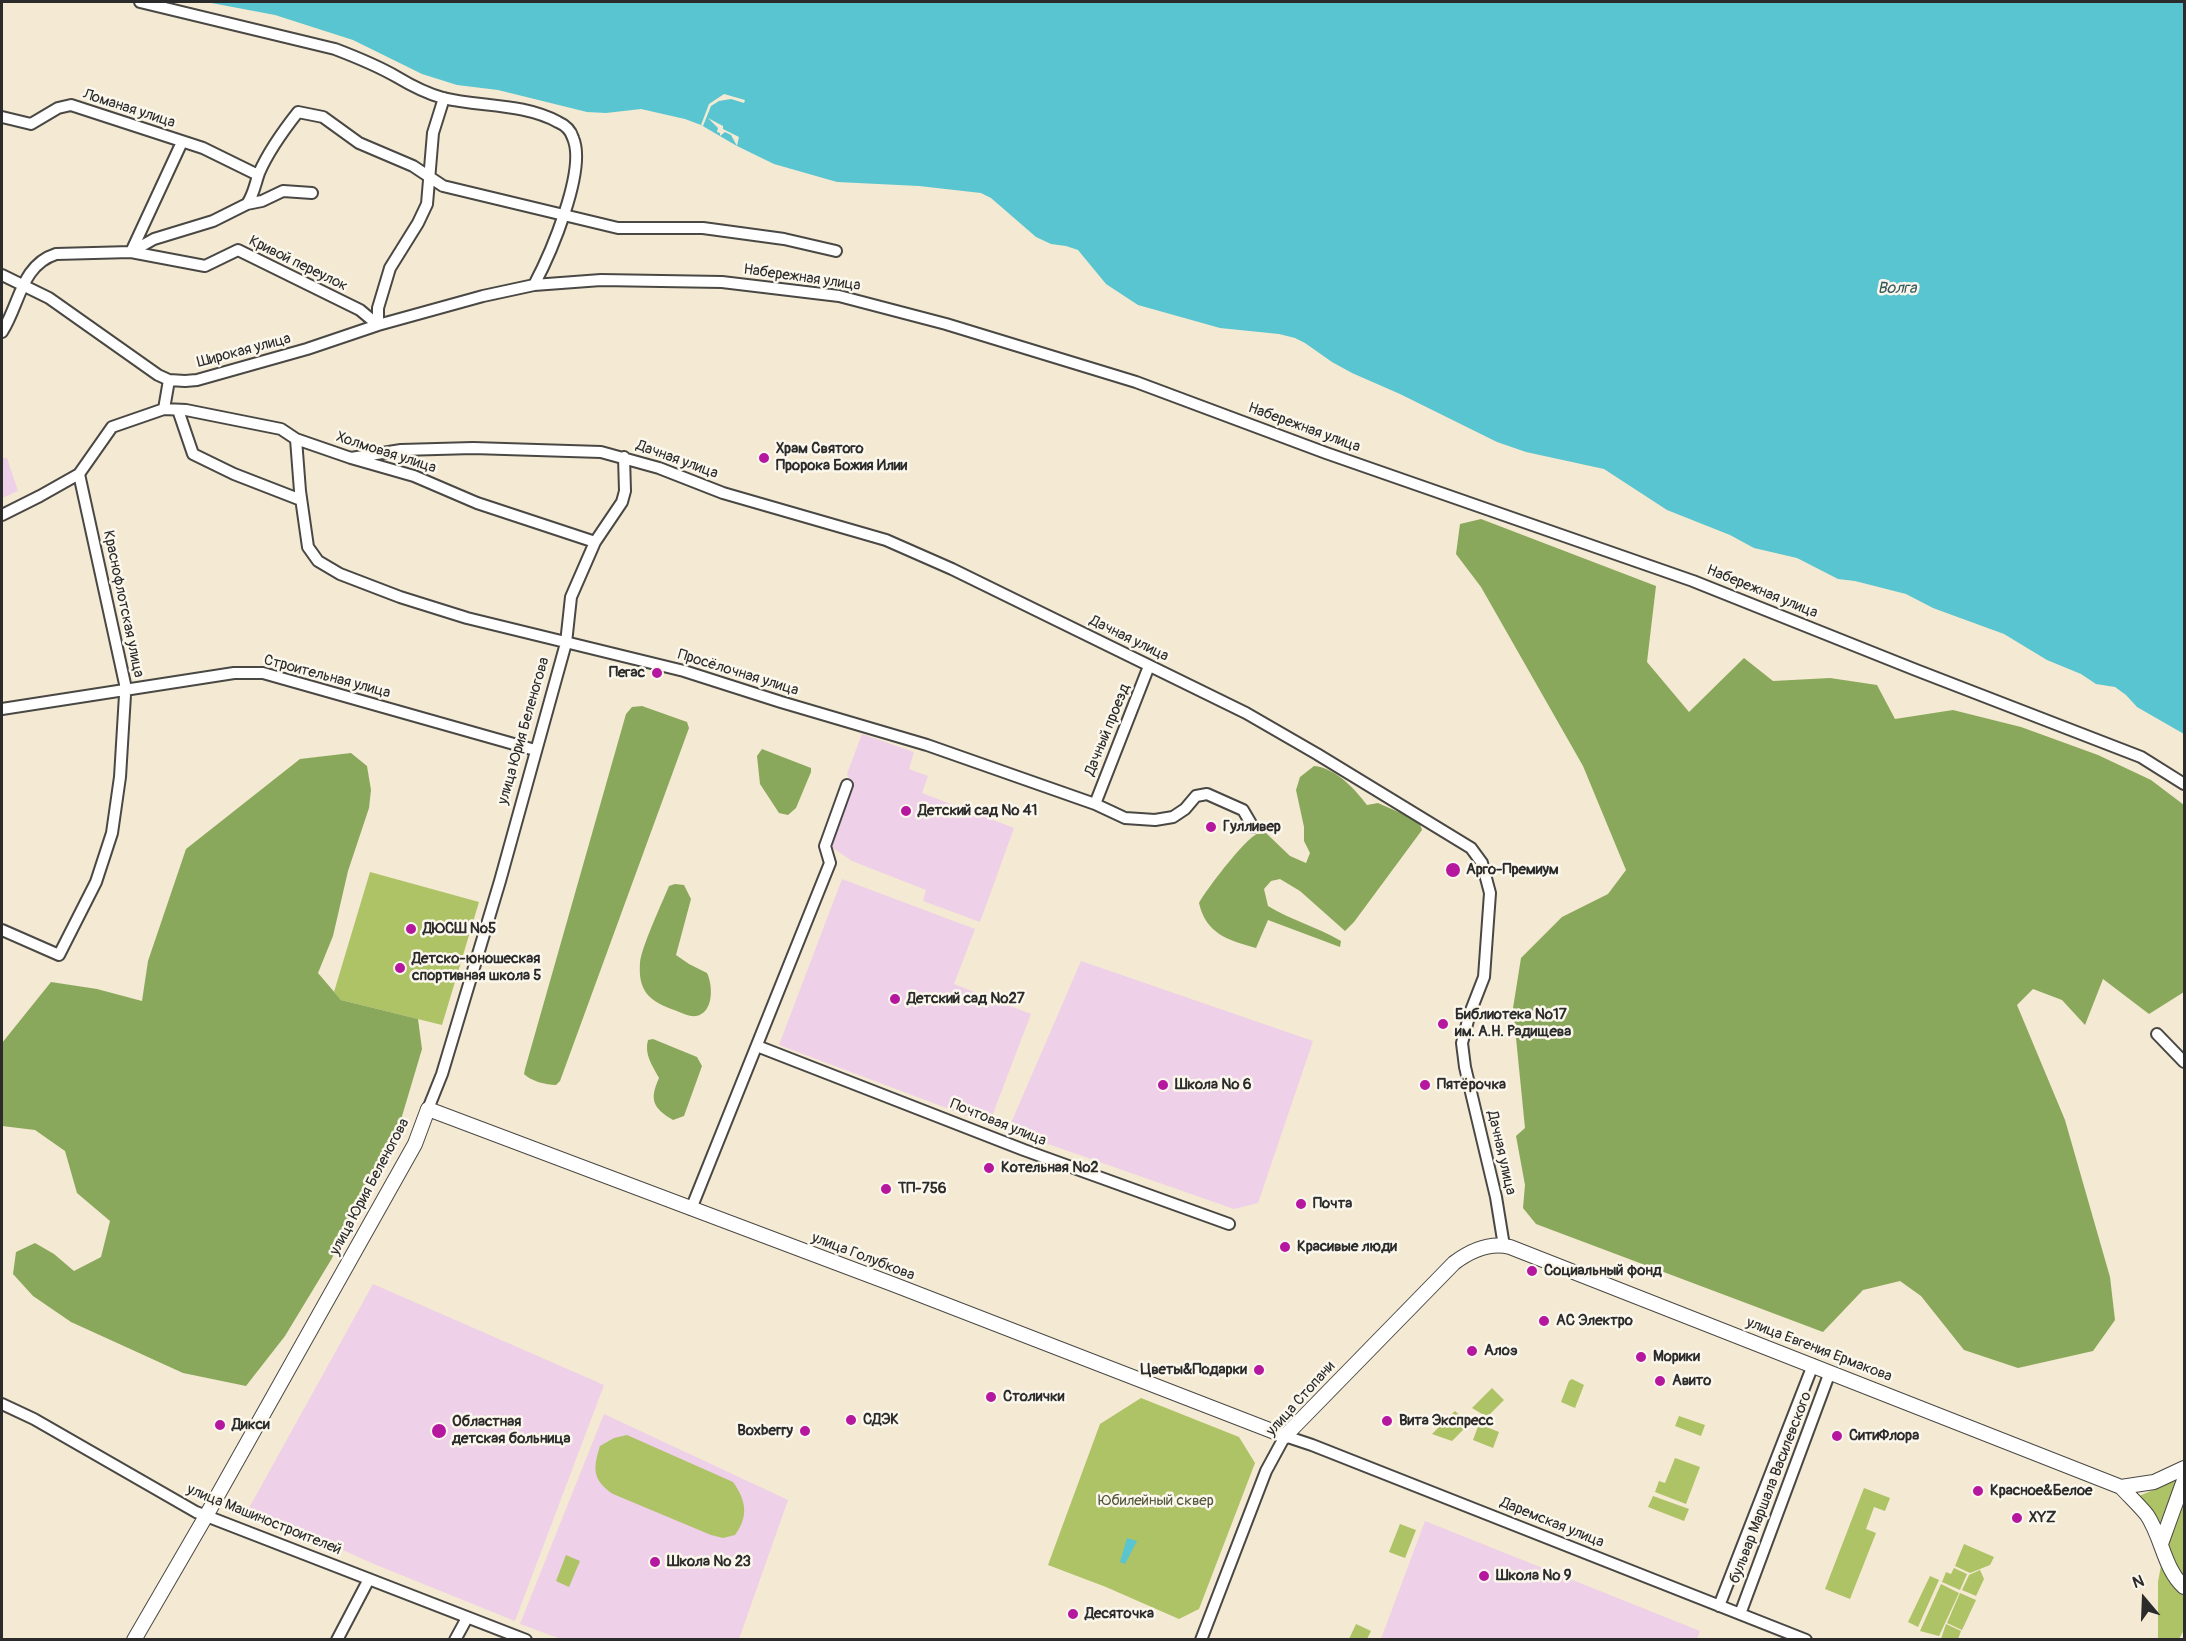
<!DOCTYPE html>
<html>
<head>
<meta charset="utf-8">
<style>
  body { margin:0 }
  #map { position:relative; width:2186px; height:1641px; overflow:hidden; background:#f4e9d2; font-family:Pangolin,sans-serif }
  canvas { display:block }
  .frame { position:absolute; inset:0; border:3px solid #2b2b2b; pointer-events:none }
  .north { position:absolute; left:2114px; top:1569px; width:60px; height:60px; -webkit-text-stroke:4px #fbf7ec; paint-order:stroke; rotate:341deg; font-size:16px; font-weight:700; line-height:24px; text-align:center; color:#2b2b2b }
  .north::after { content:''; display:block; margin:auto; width:21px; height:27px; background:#2b2b2b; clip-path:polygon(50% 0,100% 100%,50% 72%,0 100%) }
</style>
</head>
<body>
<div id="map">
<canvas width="2186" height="1641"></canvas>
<div class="frame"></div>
<div class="north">N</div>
</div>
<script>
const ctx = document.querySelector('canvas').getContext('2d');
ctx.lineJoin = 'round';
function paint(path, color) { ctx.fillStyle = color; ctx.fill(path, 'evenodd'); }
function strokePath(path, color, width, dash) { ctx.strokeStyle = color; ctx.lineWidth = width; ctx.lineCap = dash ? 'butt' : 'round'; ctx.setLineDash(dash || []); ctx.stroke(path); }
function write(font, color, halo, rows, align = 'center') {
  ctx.font = font + ' Pangolin,sans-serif'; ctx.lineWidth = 5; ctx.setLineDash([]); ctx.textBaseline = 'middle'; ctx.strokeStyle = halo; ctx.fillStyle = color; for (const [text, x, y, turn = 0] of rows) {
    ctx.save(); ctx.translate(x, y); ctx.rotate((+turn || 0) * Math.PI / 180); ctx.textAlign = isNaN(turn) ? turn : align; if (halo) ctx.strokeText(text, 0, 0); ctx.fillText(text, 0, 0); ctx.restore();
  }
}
paint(new Path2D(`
  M2 458H7L18 491 2 498Z
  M862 734 914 752 909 769 928 776 922 793 1014 828 980 922 923 901 926 890 852 861 830 846 852 787 847 774Z
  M842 879 975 929 954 984 1031 1014 989 1124 779 1045Z
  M1081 961 1313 1041 1258 1203 1234 1209 1008 1130Z
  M373 1284 604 1385 515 1621 374 1564 249 1508Z
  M604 1414 788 1500 739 1639H561L520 1624Z
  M1425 1521 1700 1631 1697 1639H1381Z`), '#eed0e8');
paint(new Path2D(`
  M370 872 479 902 442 1025 341 1000 334 992Z
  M1572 1379 1584 1385 1575 1408 1561 1402 1569 1381Z
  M1492 1388 1504 1400 1487 1417 1472 1408Z
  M1141 1398 1239 1437 1255 1463 1199 1609 1179 1619 1106 1587 1048 1565 1100 1424Z
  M1455 1411 1469 1424 1452 1441 1432 1434Z
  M1679 1416 1705 1425 1701 1436 1675 1426Z
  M1479 1424 1499 1432 1493 1448 1473 1440Z
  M627 1435 733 1482C746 1500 749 1516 735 1535L723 1538 711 1535 613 1494C592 1480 593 1468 600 1446L614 1438Z
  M1675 1458 1700 1467 1686 1504 1655 1492 1659 1481 1665 1483Z
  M2177 1480 2159 1526 2139 1496Z
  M1864 1488 1890 1498 1885 1511 1874 1507 1866 1529 1876 1533 1850 1599 1825 1589Z
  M2184 1492V1579L2173 1563 2166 1544Z
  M1653 1496 1689 1509 1684 1521 1648 1507Z
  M1400 1524 1416 1530 1405 1558 1389 1552Z
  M1964 1544 1994 1557 1990 1565 1970 1573 1955 1566Z
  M566 1555 580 1561 569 1587 556 1581Z
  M2162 1560 2184 1592V1630L2179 1639 2158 1640V1582Z
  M1954 1568 1967 1574 1960 1590 1942 1582 1946 1572 1951 1574Z
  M1980 1570 1984 1579 1976 1596 1962 1590 1969 1575Z
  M1930 1576 1939 1580 1918 1627 1908 1622Z
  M1941 1584 1959 1593 1939 1636 1920 1631Z
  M1960 1593 1976 1600 1962 1630 1947 1623Z
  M1356 1624 1371 1631 1367 1639H1349Z
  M1946 1624 1961 1631 1958 1639H1941Z`), '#aec266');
paint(new Path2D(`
  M1481 519 1656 586 1647 662 1689 712 1744 658 1773 681 1830 678 1877 685 1895 719 1953 710 2021 727 2098 755 2151 780 2184 805V992L2149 1014 2103 979 2085 1025 2062 1000 2033 989 2017 1005 2065 1120 2110 1277 2115 1320 2093 1351 2018 1368 1964 1350 1921 1296 1900 1281 1863 1290 1823 1332 1536 1224 1523 1208 1525 1185 1516 1136 1525 1128 1513 1008 1521 958 1562 917 1608 894 1626 870 1583 766 1481 587 1456 554 1460 524Z
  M642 706 687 722 689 728 560 1081 556 1085C546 1085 531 1081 524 1074L525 1069 626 714 632 707Z
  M762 749 811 768V772L796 808 788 815 779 813 760 784 757 756Z
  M351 753 367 766 371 790 369 808 348 871 333 936 318 973 341 1000 418 1019 422 1049 397 1133 331 1260 285 1336 246 1386 183 1373 71 1322 33 1296 13 1274 16 1252 35 1243 54 1254 74 1271 101 1257 110 1221 77 1193 65 1151 35 1130 2 1126V1043L51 982 97 989 142 1001 148 961 186 849 300 759Z
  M1314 766C1336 768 1355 789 1367 805L1378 803 1419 821 1422 830 1354 922 1345 931 1300 891 1280 879 1271 881 1264 889 1268 906C1291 920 1317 927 1341 941L1340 947 1268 920 1256 948C1228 940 1206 934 1199 903 1206 890 1245 839 1257 834 1260 833 1263 833 1266 833L1290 856 1306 863 1310 853 1304 841V827L1296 790 1300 777Z
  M675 884 684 885 691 899 676 955 689 964 707 973C713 985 714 1013 696 1016 689 1017 680 1012 674 1010 649 1001 638 991 640 963 641 948 662 903 669 886Z
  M653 1039 697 1057 702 1066 684 1116 673 1120C653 1108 649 1100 659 1078 652 1065 644 1054 648 1040Z`), '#8aa85b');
paint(new Path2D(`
  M206 2H2184V734L2137 707 2126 695 2115 687 2096 684 2081 674 2047 660 2004 634 1933 608 1906 594 1855 581 1838 579 1797 558 1754 548 1730 535 1667 510 1604 469 1526 452 1497 442 1400 394 1352 373 1332 362 1305 343 1295 338 1279 334 1220 328 1138 305 1106 284 1078 250 1066 246 1051 244 1036 237 991 198 981 193 919 186 837 182 774 164 737 146 701 125 685 119 641 109 606 113 587 112 498 90 457 85 422 74 353 40 275 15Z
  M1127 1538 1137 1541 1125 1564 1120 1562Z`), '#58c5d0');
paint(new Path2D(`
  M724 94 745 100 744 103 731 99 719 101 711 106 703 126 701 125 709 104Z
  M708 118 723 126V129L739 137 737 146 731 135 725 132 720 136V133L717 132 718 128Z`), '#f4e9d2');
const minor = new Path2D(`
  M140 2 335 49C356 57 378 66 397 77 412 86 425 93 443 98 480 107 523 103 558 122 565 125 571 131 573 138 587 170 550 255 534 285
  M2 117 31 124 58 108 71 105 203 148 258 175
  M247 204C254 194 255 184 259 173 269 150 283 131 298 112L323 117 359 143 413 166 443 186 618 228H703L784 239 836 251
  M131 252 154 239 213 221 247 204 262 201 283 191 312 193
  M131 252 182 142
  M2 275 49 298 158 375 169 380 185 381 197 380 307 349 378 325 483 296 534 285 601 280 722 282 839 296 946 324 1136 382 1326 453 1693 581 1916 670 2141 757 2184 784
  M378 325V308L390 268 418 223 427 204 433 133 444 98
  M2 332C20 304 21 265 56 254L131 252 205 266 238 250 360 310 378 325
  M164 409 169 380
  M178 410 193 454 234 474 301 500
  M296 439 300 491 308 547 318 561 340 574 400 597 467 618 684 671 781 702 927 745 1095 804 1125 818 1155 820 1173 817 1185 809 1196 796 1207 794 1243 810 1253 827
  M351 458 401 450 473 448 601 452 659 468 723 493 886 540 952 569 1246 713 1317 754 1471 848 1482 863 1490 893 1484 977 1470 1013 1462 1043 1465 1067 1496 1197 1504 1246
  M2 515 40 496 79 474 112 427 164 409 186 410 281 429 296 439 351 458 414 476 477 503 595 542
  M2 709 234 673H263L535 750
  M1095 804 1149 666
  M2 930 59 955 96 882 112 833 120 777 125 695V684L79 474
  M2157 1034 2184 1062
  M757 1046 1024 1150 1229 1224
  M428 1109 442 1074 500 881 566 643 571 597 595 542 622 502 625 491 624 457
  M691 1209 830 863 825 846 847 785
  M2 1404 34 1419 196 1512 526 1640
  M1719 1606 1813 1365
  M1740 1614 1830 1372
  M337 1640 369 1579
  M455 1640 467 1618
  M1201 1640 1266 1471 1285 1436 1312 1445 1806 1640`);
const major = new Path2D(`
  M2121 1487 2154 1482 2184 1468
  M2161 1544 2184 1480
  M134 1640 206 1516 415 1144 428 1109 895 1285 1285 1436 1454 1263C1470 1251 1490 1242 1510 1247L2121 1487C2129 1496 2139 1505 2147 1515 2162 1537 2164 1569 2184 1587`);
strokePath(minor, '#494844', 14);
strokePath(major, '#494844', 16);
strokePath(minor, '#fff', 10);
strokePath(major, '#fff', 14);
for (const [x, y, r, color] of [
  [764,458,6,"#b5179e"],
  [657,673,6,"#b5179e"],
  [906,811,6,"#b5179e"],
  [1211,827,6,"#b5179e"],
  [1453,870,8,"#b5179e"],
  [411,929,6,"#b5179e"],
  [400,968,6,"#b5179e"],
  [895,999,6,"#b5179e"],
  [1443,1024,6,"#b5179e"],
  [1163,1085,6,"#b5179e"],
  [1425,1085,6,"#b5179e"],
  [989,1168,6,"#b5179e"],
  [886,1189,6,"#b5179e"],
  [1301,1204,6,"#b5179e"],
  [1285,1247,6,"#b5179e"],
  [1532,1271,6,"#b5179e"],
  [1544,1321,6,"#b5179e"],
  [1472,1351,6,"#b5179e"],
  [1641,1357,6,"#b5179e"],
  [1259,1370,6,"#b5179e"],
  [1660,1381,6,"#b5179e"],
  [991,1397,6,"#b5179e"],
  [851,1420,6,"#b5179e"],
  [1387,1421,6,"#b5179e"],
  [220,1425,6,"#b5179e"],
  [439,1431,8,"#b5179e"],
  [805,1431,6,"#b5179e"],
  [1837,1436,6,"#b5179e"],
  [1978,1491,6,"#b5179e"],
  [2017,1518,6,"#b5179e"],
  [655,1562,6,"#b5179e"],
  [1484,1576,6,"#b5179e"],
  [1073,1614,6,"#b5179e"]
]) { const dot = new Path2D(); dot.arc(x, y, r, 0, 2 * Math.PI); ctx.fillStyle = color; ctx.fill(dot); strokePath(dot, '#fbf7ec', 2); }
write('15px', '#2b2b2b', '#fbf7ec', [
  ["Ломаная улица",129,109,18],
  ["Кривой переулок",298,264,26],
  ["Набережная улица",802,278,8],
  ["Широкая улица",244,351,-15],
  ["Набережная улица",1304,428,20],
  ["Холмовая улица",386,453,18],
  ["Дачная улица",677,460,20],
  ["Набережная улица",1762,592,22],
  ["Краснофлотская улица",123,604,78],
  ["Дачная улица",1129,639,26],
  ["Просёлочная улица",738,673,17],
  ["Строительная улица",327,677,15],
  ["Дачный проезд",1108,730,-68],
  ["улица Юрия Беленогова",524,731,-74],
  ["Почтовая улица",998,1123,22],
  ["Дачная улица",1501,1153,77],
  ["улица Юрия Беленогова",370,1187,-62],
  ["улица Голубкова",863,1257,21],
  ["улица Евгения Ермакова",1819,1350,21],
  ["улица Стопани",1301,1399,-48],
  ["бульвар Маршала Василевского",1771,1488,-69],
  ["улица Машиностроителей",264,1520,22],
  ["Даремская улица",1552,1523,22]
]);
write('bold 15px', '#2b2b2b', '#fbf7ec', [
  ["Храм Святого",776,449],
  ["Пророка Божия Илии",776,466],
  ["Пегас",645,673,"right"],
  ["Детский сад № 41",918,811],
  ["Гулливер",1223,827],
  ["Арго-Премиум",1466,870],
  ["ДЮСШ №5",423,929],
  ["Детско-юношеская",412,959],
  ["спортивная школа 5",412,976],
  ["Детский сад №27",907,999],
  ["Библиотека №17",1455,1015],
  ["им. А.Н. Радищева",1455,1032],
  ["Школа № 6",1175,1085],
  ["Пятёрочка",1437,1085],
  ["Котельная №2",1001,1168],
  ["ТП-756",898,1189],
  ["Почта",1313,1204],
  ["Красивые люди",1297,1247],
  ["Социальный фонд",1544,1271],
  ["АС Электро",1556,1321],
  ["Алоэ",1484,1351],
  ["Морики",1653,1357],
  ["Цветы&Подарки",1247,1370,"right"],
  ["Авито",1672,1381],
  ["Столички",1003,1397],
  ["СДЭК",863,1420],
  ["Вита Экспресс",1399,1421],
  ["Областная",452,1422],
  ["детская больница",452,1439],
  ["Дикси",232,1425],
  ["Boxberry",793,1431,"right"],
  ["СитиФлора",1849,1436],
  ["Красное&Белое",1990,1491],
  ["XYZ",2029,1518],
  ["Школа № 23",667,1562],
  ["Школа № 9",1496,1576],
  ["Десяточка",1085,1614]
], 'left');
write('15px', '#52583d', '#fbf7ec', [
  ["Юбилейный сквер",1156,1501]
]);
write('italic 16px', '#38595d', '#fbf7ec', [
  ["Волга",1897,289]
]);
</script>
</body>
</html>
